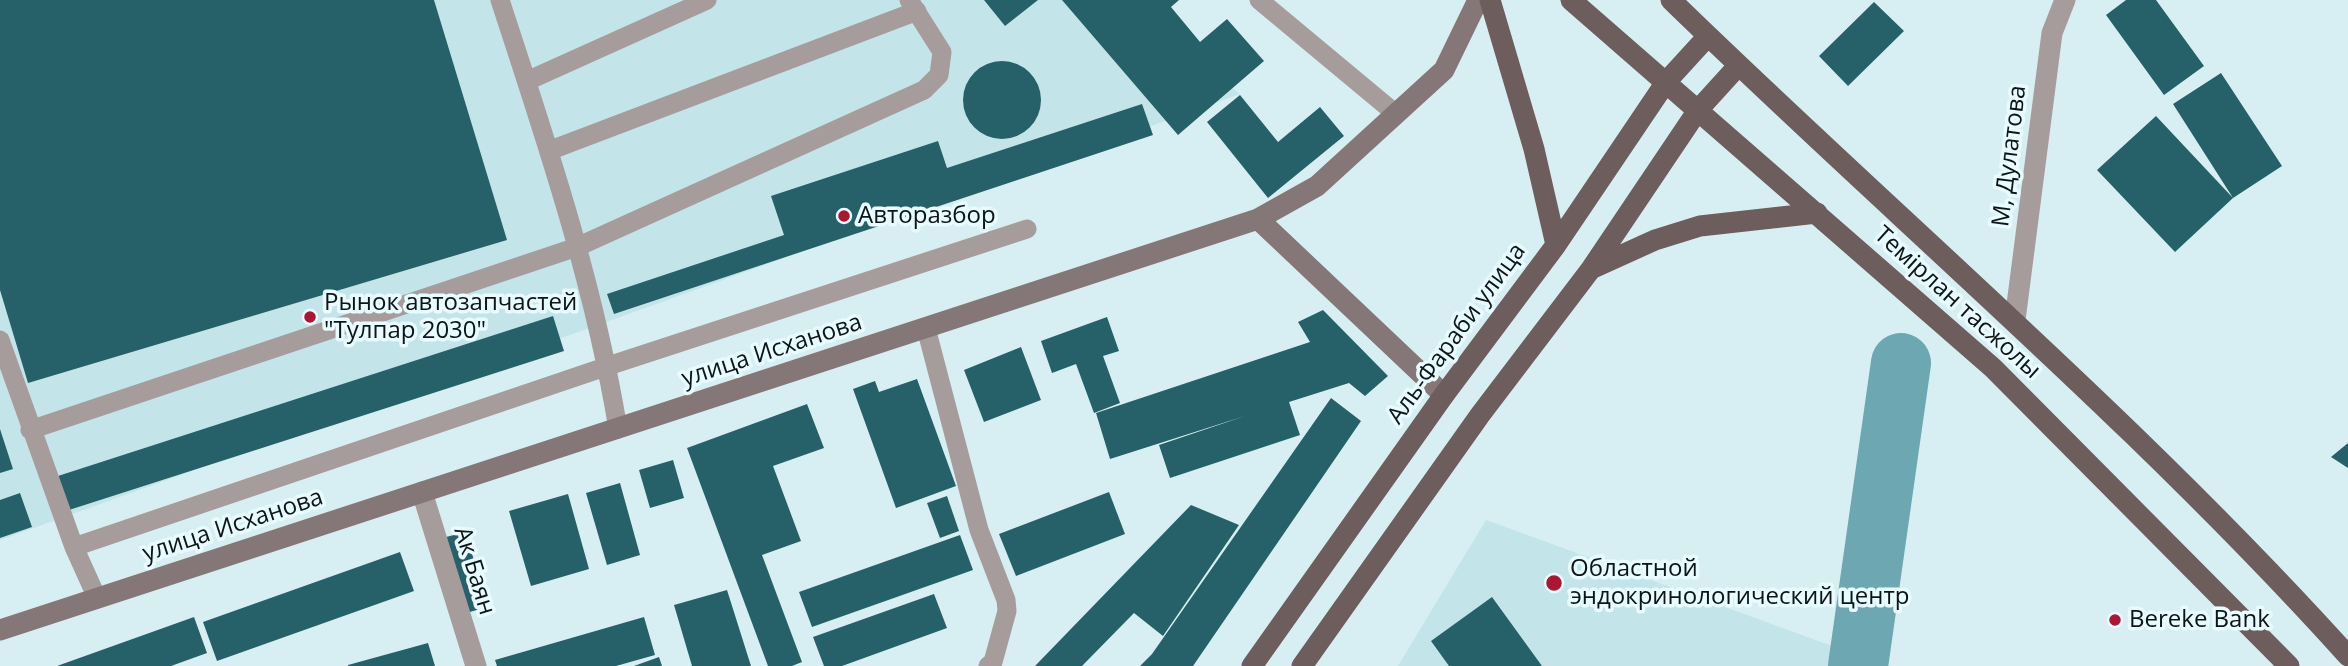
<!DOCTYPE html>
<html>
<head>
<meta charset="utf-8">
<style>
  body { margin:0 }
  canvas { display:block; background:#d7eef2 }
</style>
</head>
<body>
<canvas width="2348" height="666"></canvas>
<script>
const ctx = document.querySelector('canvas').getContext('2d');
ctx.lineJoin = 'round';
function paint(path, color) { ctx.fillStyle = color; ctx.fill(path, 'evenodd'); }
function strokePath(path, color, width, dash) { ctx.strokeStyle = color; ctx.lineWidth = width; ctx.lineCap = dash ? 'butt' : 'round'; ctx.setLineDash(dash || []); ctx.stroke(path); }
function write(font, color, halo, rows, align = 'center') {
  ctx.font = font + ' "Open Sans",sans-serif'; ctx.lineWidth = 7; ctx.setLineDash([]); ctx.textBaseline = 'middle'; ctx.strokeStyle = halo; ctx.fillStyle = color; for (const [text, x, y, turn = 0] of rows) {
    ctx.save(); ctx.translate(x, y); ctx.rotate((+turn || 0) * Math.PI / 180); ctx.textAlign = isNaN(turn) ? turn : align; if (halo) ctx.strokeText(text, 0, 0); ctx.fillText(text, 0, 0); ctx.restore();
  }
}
paint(new Path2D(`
  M0 0H1116L1240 94 0 540Z
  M1486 520 1832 646V666H1398Z`), '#c3e4e9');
strokePath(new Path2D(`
  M1858 666 1901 363`), '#6da7b1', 60);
paint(new Path2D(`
  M0 0H434L507 240 28 383 0 290Z
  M984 0H1038L1005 26Z
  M1062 0H1179L1171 7 1200 42 1227 19 1264 61 1178 135Z
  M2126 0H2156L2204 66 2164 95 2106 15Z
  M1874 2 1904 31 1848 86 1819 56Z
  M963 100a39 39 0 1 1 78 0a39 39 0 1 1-78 0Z
  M2221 73 2282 166 2233 198 2173 104Z
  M1240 95 1278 142 1320 107 1344 136 1268 198 1207 122Z
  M1142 104 1153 135 614 314 607 294 784 235 771 196 938 141 947 168Z
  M2156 116 2233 198 2175 252 2097 170Z
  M1323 310 1388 376 1365 396 1349 383 1289 402 1300 435 1170 478 1159 445 1245 416 1110 459 1096 413 1310 342 1298 322Z
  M553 316 564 351 69 510 58 476Z
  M1107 317 1119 351 1103 356 1120 403 1094 413 1076 364 1052 373 1041 341Z
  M1021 347 1041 400 984 422 964 370Z
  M917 379 956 486 896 508 853 389 875 381 879 392Z
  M1331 398 1361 421 1193 666H1140L1152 654Z
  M807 404 824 448 773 466 801 541 762 555 802 662 792 666H768L687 448Z
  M0 429 13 469 0 473Z
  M2348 443V468L2331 457Z
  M673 460 684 498 650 508 639 470Z
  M620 483 640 555 607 565 586 493Z
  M1109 492 1125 534 1016 576 999 534Z
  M20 493 32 527 0 538V500Z
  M568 494 589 569 531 586 509 511Z
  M947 496 959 531 940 538 927 503Z
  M1191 505 1239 525 1163 636 1134 613 1082 666H1035Z
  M466 532 487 607 463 614 442 538Z
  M960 535 973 570 812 627 799 592Z
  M400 552 414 591 217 661 203 622Z
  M727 590 751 666H692L674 605Z
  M934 594 947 628 842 666H824L813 637Z
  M1492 597 1542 666H1449L1431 641Z
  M194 617 207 653 171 666H57Z
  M644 617 655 655 616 666H497L495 660Z
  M428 643 435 666H348V665Z
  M659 657 662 666H634Z`), '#26616a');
strokePath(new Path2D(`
  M500 0C546 141 594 282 618 429
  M1259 0 1396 114
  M527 81 707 0
  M551 150 917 11
  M926 328 979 530 1006 600 1007 611 993 662 988 666
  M0 340 74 547 97 598
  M30 430 577 247 924 90 939 75 942 52 909 0
  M74 547 608 366 1027 229`), '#a69c9c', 19);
strokePath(new Path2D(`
  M2015 320 2052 33 2065 0
  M422 492 476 666`), '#a69c9c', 21);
strokePath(new Path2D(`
  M1258 219 1444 395
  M0 630 1258 219 1317 186 1444 70 1478 0`), '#857777', 21);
strokePath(new Path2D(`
  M1490 0 1534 149 1556 245
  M1571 0 1993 368 2289 666
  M1671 0C1896 219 2137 422 2348 656
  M1591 269 1655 240 1700 226 1817 213
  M1252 666 1444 395 1556 245 1666 82 1708 36
  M1302 666 1480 415 1591 269 1698 110 1738 66`), '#6e5d5d', 21);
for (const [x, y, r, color] of [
  [844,216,7,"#ac1633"],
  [310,317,7,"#ac1633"],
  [1554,583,9,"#ac1633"],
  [2115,620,7,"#ac1633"]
]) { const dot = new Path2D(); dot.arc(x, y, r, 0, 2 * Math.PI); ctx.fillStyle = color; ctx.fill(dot); strokePath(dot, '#e8fbfe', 2.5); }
write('24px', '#0d1516', '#e8fbfe', [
  ["М, Дулатова",2010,156,-83],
  ["Темірлан тасжолы",1957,303,42],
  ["Аль-Фараби улица",1457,334,-54],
  ["улица Исханова",772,351,-18],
  ["улица Исханова",233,526,-18],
  ["Ак Баян",474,571,73]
]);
write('24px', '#0d1516', '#e8fbfe', [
  ["Авторазбор",858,216],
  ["Рынок автозапчастей",324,303],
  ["\"Тулпар 2030\"",324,331],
  ["Областной",1570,569],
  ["эндокринологический центр",1570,597],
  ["Bereke Bank",2129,620]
], 'left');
</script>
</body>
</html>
